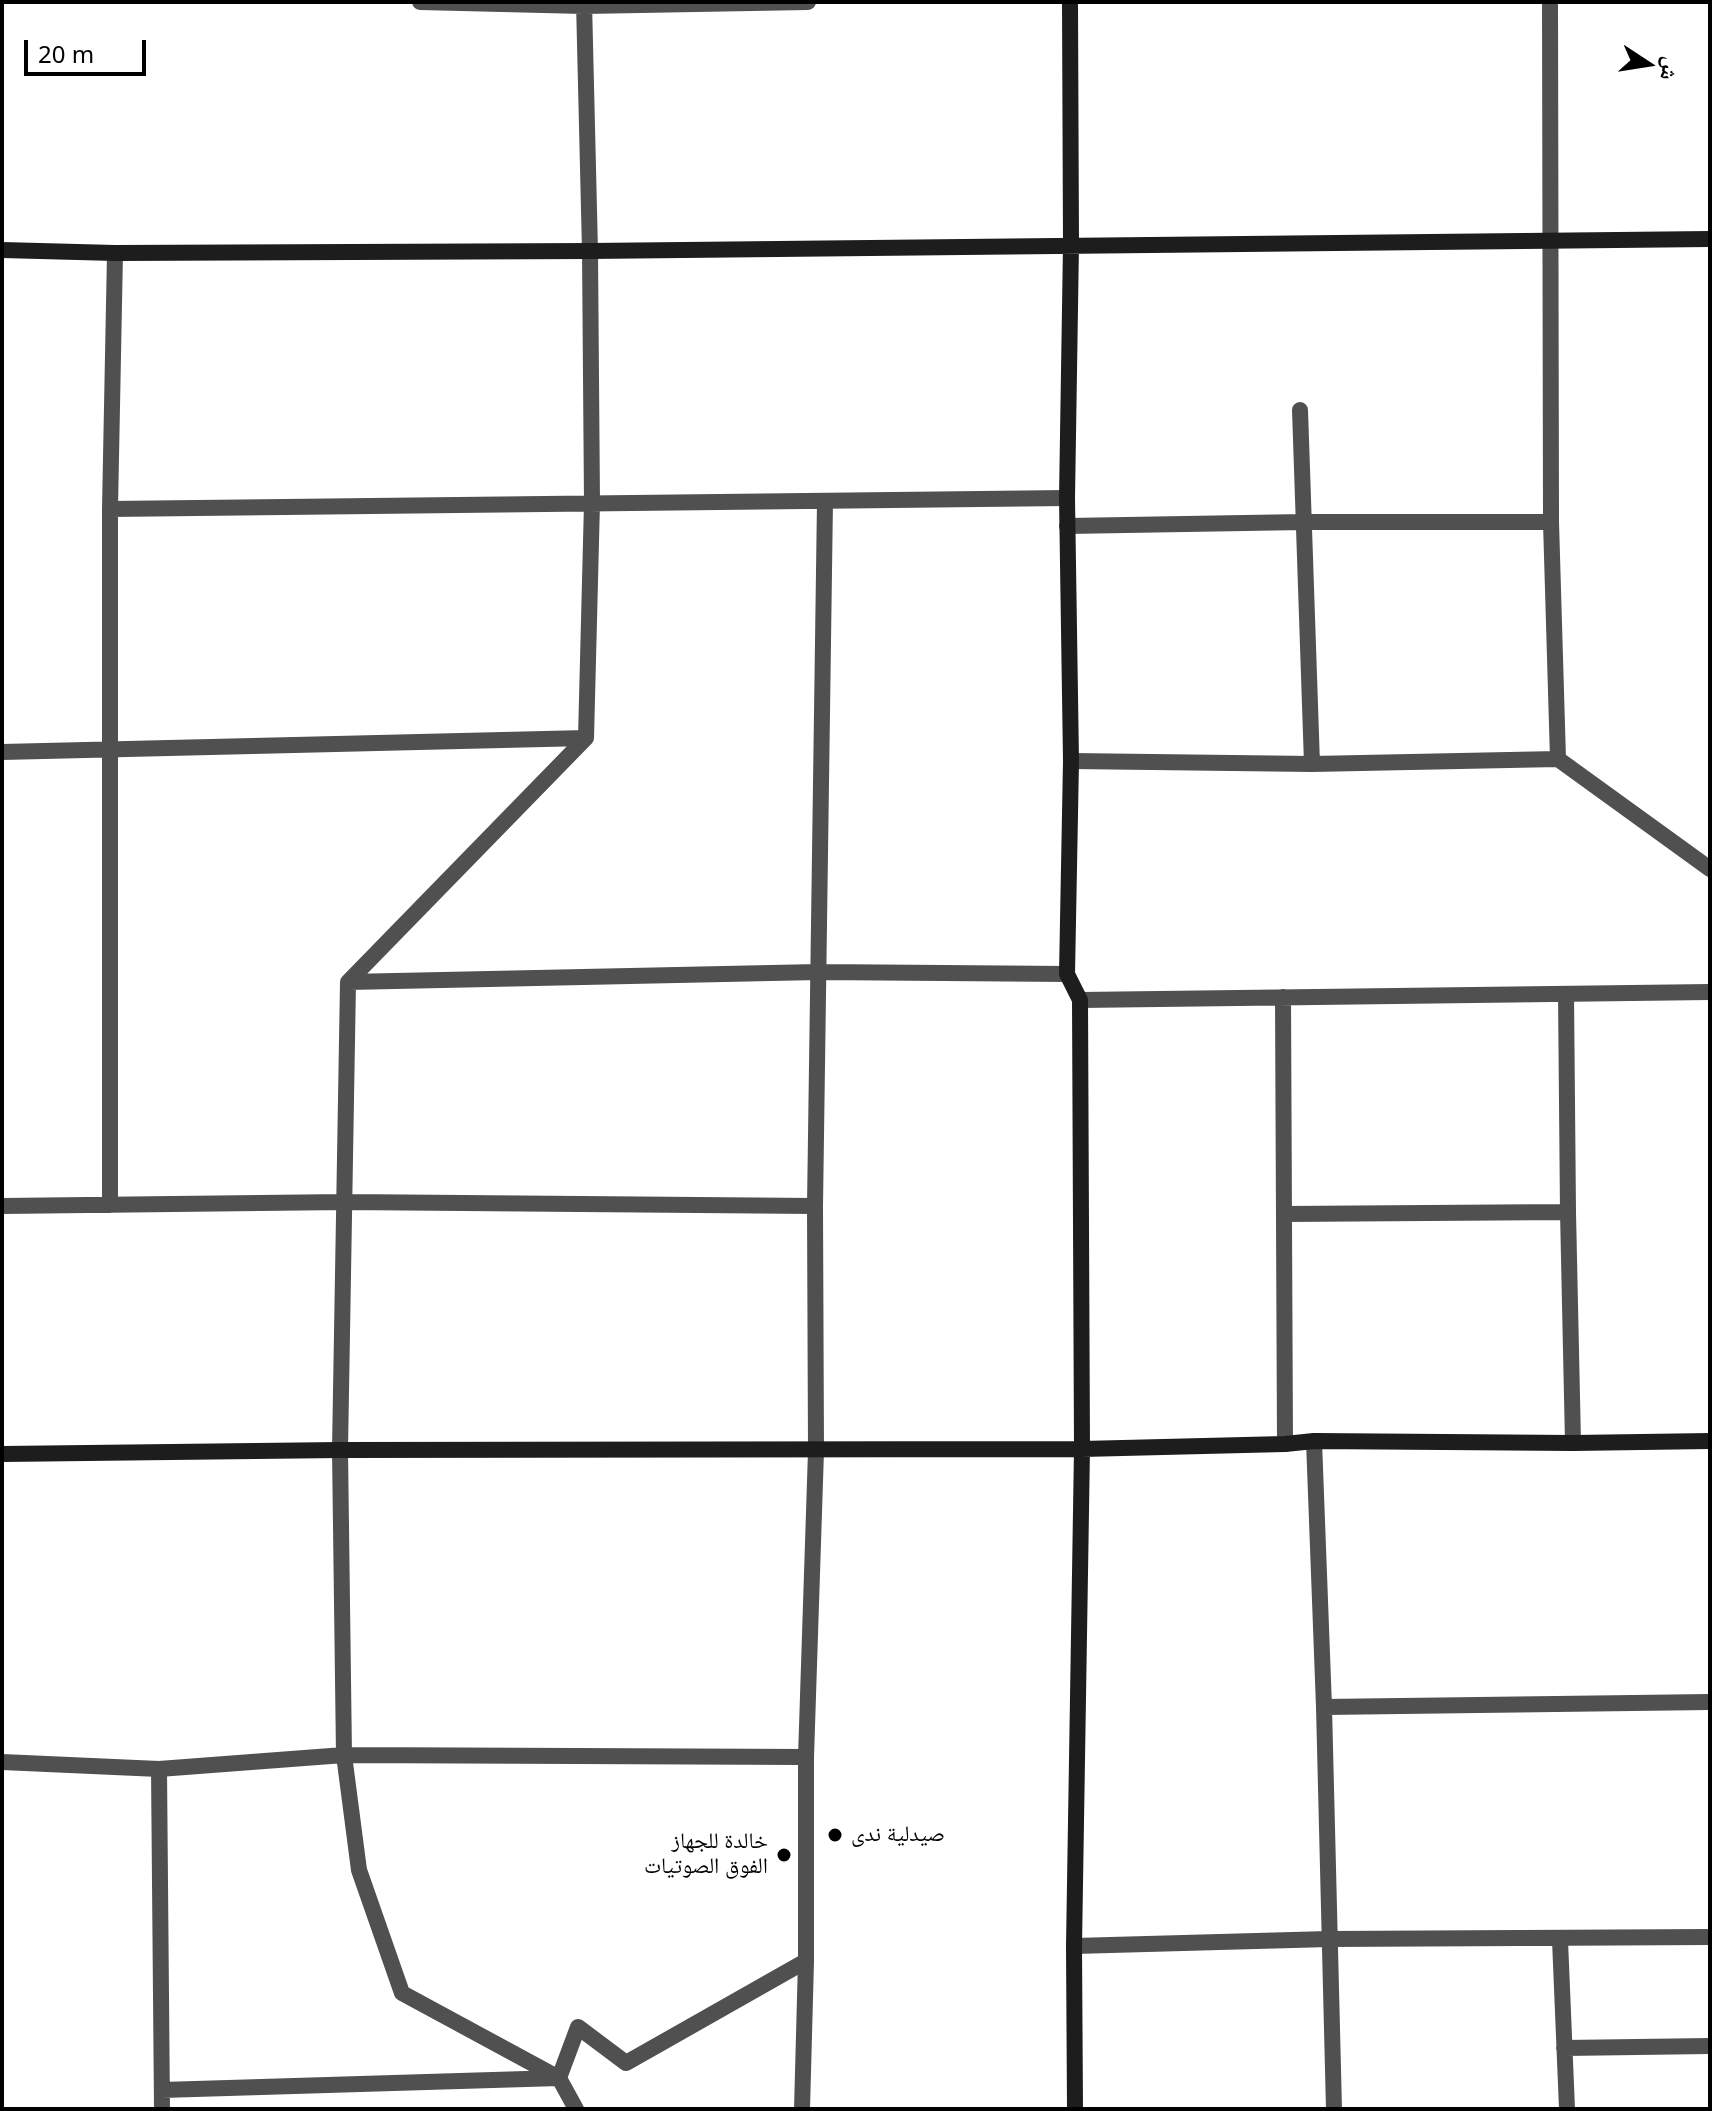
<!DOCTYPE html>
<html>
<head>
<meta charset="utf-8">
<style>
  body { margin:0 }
  #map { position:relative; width:1712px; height:2111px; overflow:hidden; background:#fff; font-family:"Noto Sans","Noto Naskh Arabic",sans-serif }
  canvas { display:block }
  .frame { position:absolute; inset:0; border:4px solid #000; pointer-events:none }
  .north { position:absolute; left:1608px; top:24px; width:80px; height:80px; -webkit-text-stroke:6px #fff; paint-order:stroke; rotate:102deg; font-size:22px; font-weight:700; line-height:32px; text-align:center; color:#000 }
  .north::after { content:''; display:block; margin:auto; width:28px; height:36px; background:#000; clip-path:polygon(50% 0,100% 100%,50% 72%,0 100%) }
  .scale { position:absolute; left:24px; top:40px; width:122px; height:36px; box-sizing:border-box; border:4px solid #000; border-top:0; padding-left:10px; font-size:24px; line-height:28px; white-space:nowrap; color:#000; -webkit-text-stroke:6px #fff; paint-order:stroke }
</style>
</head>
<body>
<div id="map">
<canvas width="1712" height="2111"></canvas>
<div class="frame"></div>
<div class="north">ش</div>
<div class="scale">20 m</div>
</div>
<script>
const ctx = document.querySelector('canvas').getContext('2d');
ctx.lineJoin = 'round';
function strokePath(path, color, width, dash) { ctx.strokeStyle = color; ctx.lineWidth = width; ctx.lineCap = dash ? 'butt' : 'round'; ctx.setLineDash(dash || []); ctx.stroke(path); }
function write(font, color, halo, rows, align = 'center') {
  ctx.font = font + ' "Noto Sans","Noto Naskh Arabic",sans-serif'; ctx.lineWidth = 6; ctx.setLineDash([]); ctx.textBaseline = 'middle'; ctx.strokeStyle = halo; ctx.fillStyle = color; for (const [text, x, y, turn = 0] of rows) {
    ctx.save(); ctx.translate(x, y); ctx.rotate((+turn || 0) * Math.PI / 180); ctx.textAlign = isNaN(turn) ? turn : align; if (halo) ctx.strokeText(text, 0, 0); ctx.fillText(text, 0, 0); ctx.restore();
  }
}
strokePath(new Path2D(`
  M420 2 584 6 808 2
  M1550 2 1551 522 1558 759 1710 869
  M1300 410 1312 764
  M110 509 1067 498
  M1067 526 1304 522H1551
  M2 752 586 738
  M1071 761 1312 764 1558 759
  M348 982 818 972 1067 974
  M1566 994 1568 1212 1573 1443
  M1283 997 1285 1444
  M1080 1000 1710 992
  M110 1205V509L115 253
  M2 1206 345 1202 815 1206
  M1285 1214 1568 1212
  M1314 1441 1324 1707 1334 2109
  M1324 1707 1710 1702
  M2 1762 159 1769 344 1755 806 1757
  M159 1769 162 2109
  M1560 1940 1567 2109
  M1074 1946 1329 1939 1710 1937
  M1564 2048 1710 2046
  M162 2090 559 2078 578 2027 626 2063 806 1961
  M576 2109 559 2078 402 1993 359 1870 344 1755 340 1450 348 982 586 738 592 503 590 251 584 2
  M802 2109 806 1961V1757L816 1451 815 1206 825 501`), '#505050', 16);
strokePath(new Path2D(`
  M1070 2 1071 245 1067 498 1071 761 1067 974 1080 1000 1082 1449 1074 1946 1075 2109
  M2 250 115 253 590 251 1710 239
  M2 1454 340 1450 1082 1449 1285 1444 1314 1441 1573 1443 1710 1441`), '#1d1d1d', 16);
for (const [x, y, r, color] of [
  [835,1835,8,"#000"],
  [784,1855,8,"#000"]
]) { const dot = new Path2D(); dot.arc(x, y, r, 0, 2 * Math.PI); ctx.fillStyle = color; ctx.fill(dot); strokePath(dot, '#fff', 3); }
write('22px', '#000', '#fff', [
  ["صيدلية ندى",851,1835],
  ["خالدة للجهاز",768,1842,"right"],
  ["الفوق الصوتيات",768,1867,"right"]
], 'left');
</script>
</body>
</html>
